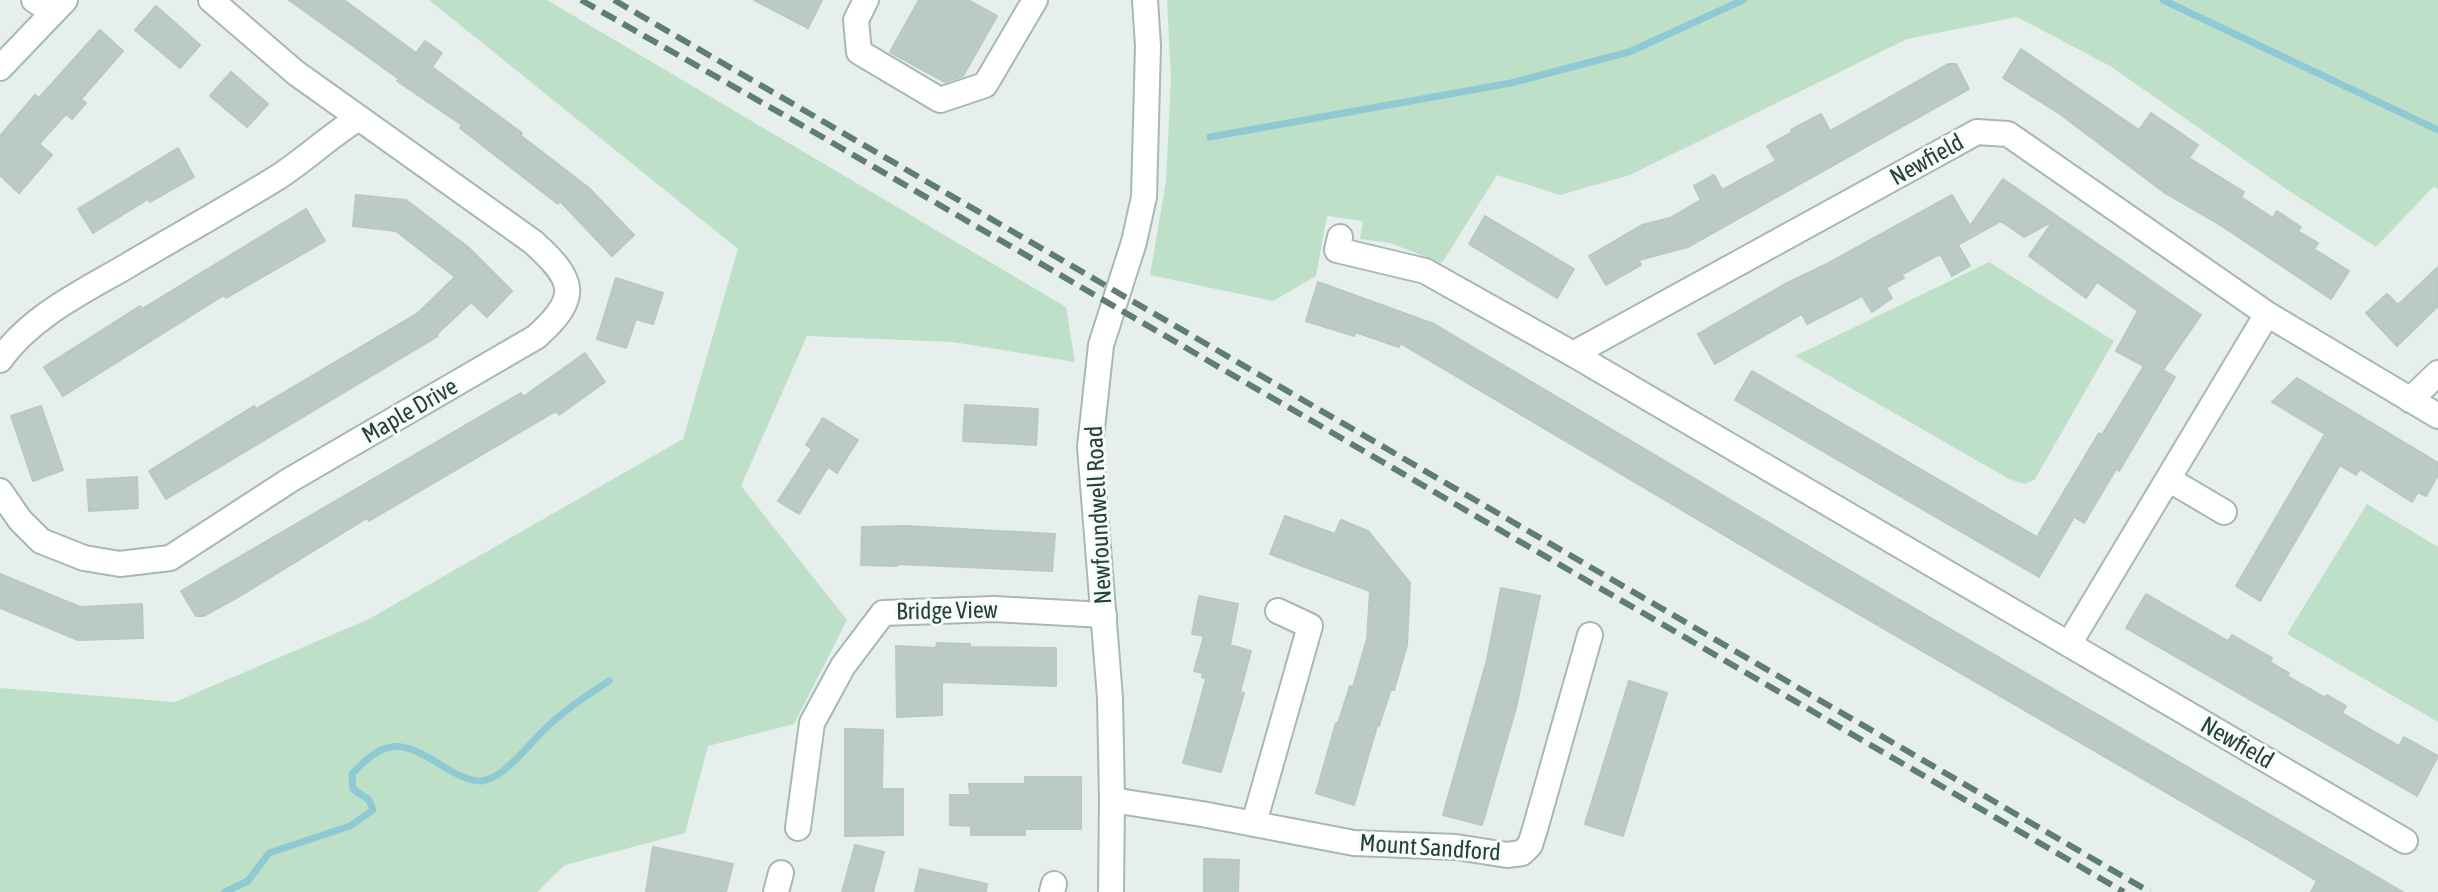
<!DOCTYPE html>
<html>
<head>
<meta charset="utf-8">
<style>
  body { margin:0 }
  canvas { display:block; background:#e6efeb }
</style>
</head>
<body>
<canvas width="2438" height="892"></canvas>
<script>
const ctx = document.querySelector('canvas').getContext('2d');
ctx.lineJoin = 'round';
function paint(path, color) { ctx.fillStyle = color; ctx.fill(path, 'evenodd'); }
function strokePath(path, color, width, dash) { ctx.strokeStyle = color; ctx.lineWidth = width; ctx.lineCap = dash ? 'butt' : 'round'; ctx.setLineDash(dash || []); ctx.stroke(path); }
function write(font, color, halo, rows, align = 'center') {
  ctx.font = font + ' "Asap Condensed",sans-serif'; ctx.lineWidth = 6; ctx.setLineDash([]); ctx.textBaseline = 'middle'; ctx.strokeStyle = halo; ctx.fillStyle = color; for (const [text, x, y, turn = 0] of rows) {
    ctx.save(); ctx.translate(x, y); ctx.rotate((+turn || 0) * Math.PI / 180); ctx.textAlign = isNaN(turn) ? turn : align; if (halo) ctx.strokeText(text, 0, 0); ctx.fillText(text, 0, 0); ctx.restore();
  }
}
paint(new Path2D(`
  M429 0H547L1066 307 1075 362 953 342 807 336 741 486 847 620 794 724 708 746 685 833 565 865 537 892H0V688L175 702 369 619 683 439 738 249Z
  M1167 0H2438V189L2434 186 2376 247 2292 193 2110 66 2017 17 1907 39 1630 175 1560 195 1497 175 1442 263 1390 243 1360 239 1363 221 1327 216 1316 276 1273 301 1150 275 1166 181 1171 79Z
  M1989 262 2114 341 2035 479 2025 484 2009 479 1795 356Z
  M2367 504 2438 547V722L2287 634Z`), '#bfe0c8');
strokePath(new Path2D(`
  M2163 0 2438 130
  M1210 137 1511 83 1629 52 1743 0
  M225 892 248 881 269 853 350 826 373 810 369 800 353 789 352 774C392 730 408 746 453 772 462 777 472 782 482 781 504 778 529 744 544 730 563 711 586 696 609 681`), '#8ec9d4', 7);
const building = new Path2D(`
  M289 0H344L416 53 425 41 442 53 432 67 522 133 520 135 589 188 634 235 612 256 560 201 558 204 460 128 462 125 397 81 399 79Z
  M754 0H822L808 28Z
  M919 0H968L997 16 963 76 945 82 890 52Z
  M156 6 200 45 180 68 135 30Z
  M100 30 123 51 81 99 86 103 72 119 66 114 39 144 52 155 19 193 0 175V136L35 95 39 98Z
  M2021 49 2139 130 2151 113 2198 145 2189 158 2244 192 2241 197 2273 218 2277 211 2301 227 2298 231 2318 243 2314 249 2349 271 2331 299 2222 226 2165 193 2060 114 2003 78Z
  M1948 64H1956L1969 89 1688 247 1639 260 1641 265 1606 285 1589 256 1642 225 1670 218 1701 200 1694 186 1714 175 1722 190 1776 161 1767 146 1792 132 1791 130 1821 114 1830 131Z
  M231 72 268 104 247 127 210 96Z
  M178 148 194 177 150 202 148 199 93 233 78 209Z
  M2003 179 2201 315 2163 370 2175 377 2119 471 2116 469 2084 523 2074 517 2039 577 1735 400 1752 371 2037 537 2099 433 2102 435 2144 366 2116 351 2138 311 2097 282 2086 298 2029 256 2053 221 2024 237 2001 221 1958 245 1970 266 1952 276 1941 255 1936 256 1901 275 1904 278 1886 288 1892 298 1872 312 1862 296 1807 324 1802 314 1715 364 1698 334 1785 284 1827 264 1952 195 1970 226Z
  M356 195 406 200 468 247 512 291 487 317 471 302 437 334 438 336 166 499 149 471 254 406 256 409 418 313 455 277 396 231 353 226Z
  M306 209 325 241 226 298 224 295 63 396 44 367 140 306 142 309Z
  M1485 216 1574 269 1557 298 1469 244Z
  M2438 267V306L2397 346 2366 313 2387 294 2398 305Z
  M616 278 663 293 653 324 636 319 626 348 597 339Z
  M1318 282 1434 324 1857 575 2403 892H2311L2317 881 2281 859 1805 583 1400 343 1399 347 1355 332 1354 336 1306 321Z
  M585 353 605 382 559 415 556 411 369 521 367 518 240 596 204 616H196L181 591 500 405 521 393 523 397Z
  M2297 378 2438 463V475L2426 496 2418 492 2412 502 2360 469 2356 475 2340 465 2260 601 2236 586 2325 434 2272 402Z
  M965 405 1038 409 1036 445 963 441Z
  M41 406 63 470 33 481 11 416Z
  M823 418 858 440 837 473 828 467 799 514 778 501 812 449 806 445Z
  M137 477 138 508 89 511 87 480Z
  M1285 516 1335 534 1341 520 1368 531 1410 583 1407 645 1394 690 1391 689 1379 726H1377L1354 805 1316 793 1336 723H1338L1350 686 1353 687 1367 639 1370 591 1270 554Z
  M905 526 1055 534 1052 571 897 564V566L861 565 862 527Z
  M0 574 80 607 142 604 143 638 78 640 0 608Z
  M1501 588 1540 596 1516 708 1482 825 1443 815 1487 660Z
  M2146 594 2228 641 2232 635 2272 658 2270 662 2289 673 2287 676 2326 698 2327 695 2346 706 2342 713 2399 746 2404 737 2438 756 2417 796 2126 628Z
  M1199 596 1238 604 1230 645 1251 651 1240 692 1244 693 1221 772 1183 763 1206 679 1202 677 1203 673 1194 671 1204 636 1192 634Z
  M937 643 970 644V647L1056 648V686L942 682V715L897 717 896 646 936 648Z
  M1629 681 1667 693 1623 836 1585 824Z
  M845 729 883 730 882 789H903V835L845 836Z
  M1025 777H1081V829H1025V835H971V826L950 825V795H970L969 784H1025Z
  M855 845 884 852 873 892H842Z
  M653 847 733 864 726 892H646Z
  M1204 859 1239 860 1238 892H1204Z
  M920 869 987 884 986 892H915Z`);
paint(building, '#bbcac4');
strokePath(building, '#b8c9c2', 2);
const minor = new Path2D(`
  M34 0 53 12
  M866 0 856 20 859 52 940 100 985 85 1035 0
  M1340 237 1337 250 1425 271 1573 354 2405 841
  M1573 354 1977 132 2008 134 2267 314 2438 416
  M0 360C30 317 82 292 127 266 176 237 226 209 275 179 304 161 329 136 359 118
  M2410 400 2438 373
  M2168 479 2224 512
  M0 491 20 520 41 541 84 558 120 564 170 558 290 480 536 337C581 297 575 280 533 242L296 73 211 0
  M2069 644 2267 314
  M1112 800 1202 814 1354 843 1456 847 1507 855 1522 853 1530 845 1535 829 1590 635
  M1254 823 1310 626 1278 611
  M798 828 812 723 843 666 883 613 994 609 1104 615
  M776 892 781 873
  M1052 892 1054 884`);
const secondary = new Path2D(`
  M0 68 65 0
  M1111 892 1112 800 1110 698 1090 447 1101 345 1134 242 1144 197 1148 46 1145 0`);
strokePath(minor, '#a8b8b2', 28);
strokePath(secondary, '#a4bbb3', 28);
strokePath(minor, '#fff', 24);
strokePath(secondary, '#fff', 24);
strokePath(new Path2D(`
  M581 0 812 131 2124 892
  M614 0 2150 892`), '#5f7d75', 6, [16, 8]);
write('24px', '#24423a', '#f7fbf9', [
  ["Newfield",1927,160,-29],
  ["Maple Drive",410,411,-30],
  ["Newfoundwell Road",1099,515,-93],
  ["Bridge View",947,611,-1],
  ["Newfield",2237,743,30],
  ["Mount Sandford",1430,848,4]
]);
</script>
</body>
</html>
